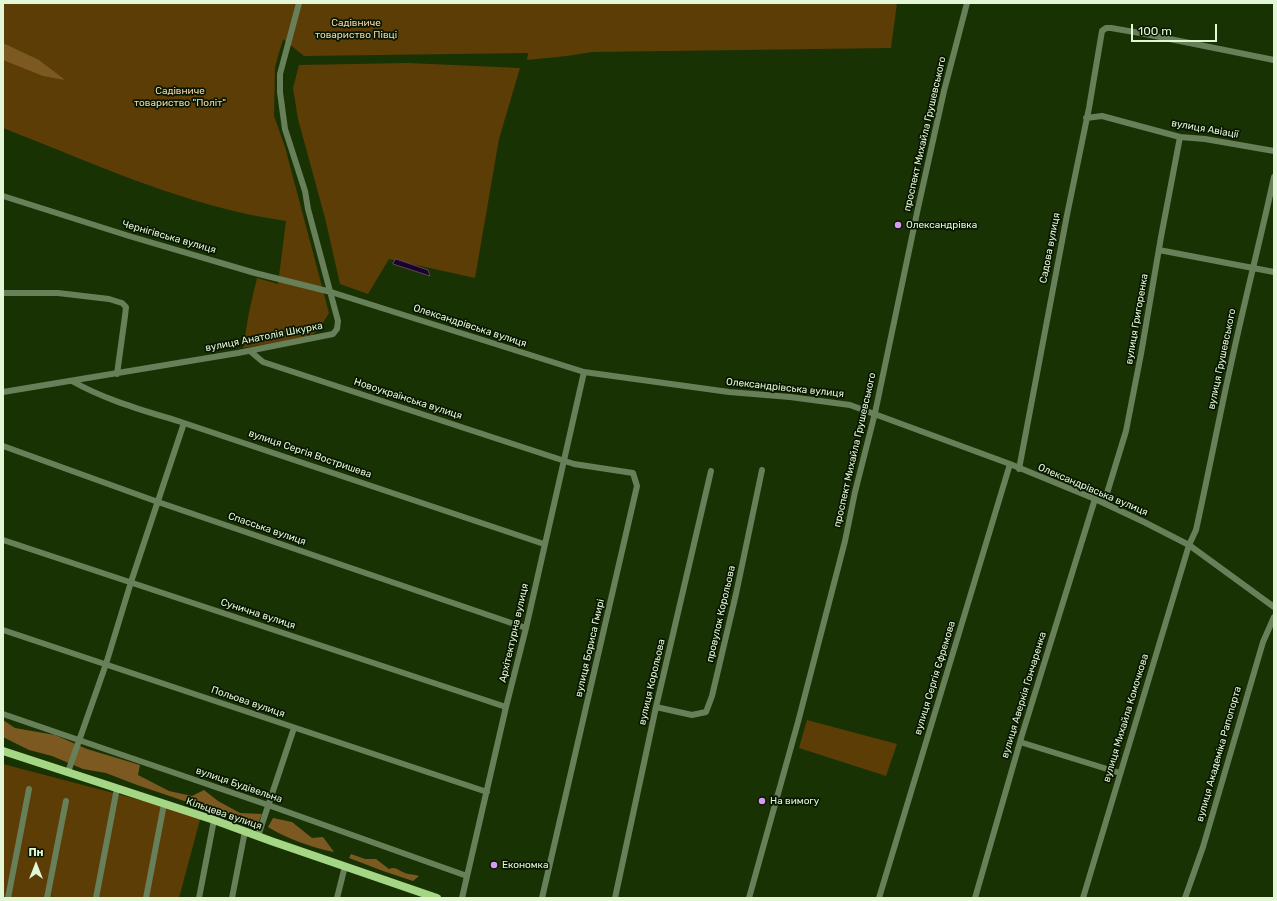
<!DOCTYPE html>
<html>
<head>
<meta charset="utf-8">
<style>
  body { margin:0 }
  #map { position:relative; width:1277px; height:901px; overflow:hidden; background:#183203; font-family:Rubik,sans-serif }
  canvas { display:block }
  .frame { position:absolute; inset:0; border:4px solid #e3f7d7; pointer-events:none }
  .north { position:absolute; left:16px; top:845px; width:40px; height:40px; -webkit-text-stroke:3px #091701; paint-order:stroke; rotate:0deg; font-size:11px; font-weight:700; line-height:16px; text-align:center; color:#e3f7d7 }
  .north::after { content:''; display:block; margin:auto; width:14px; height:18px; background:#e3f7d7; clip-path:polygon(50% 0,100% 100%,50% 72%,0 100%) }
  .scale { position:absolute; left:1131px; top:24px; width:86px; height:18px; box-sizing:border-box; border:2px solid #e3f7d7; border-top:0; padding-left:5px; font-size:12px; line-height:14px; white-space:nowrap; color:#e3f7d7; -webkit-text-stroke:3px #091701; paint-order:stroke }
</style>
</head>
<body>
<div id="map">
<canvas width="1277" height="901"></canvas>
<div class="frame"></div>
<div class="north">Пн</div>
<div class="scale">100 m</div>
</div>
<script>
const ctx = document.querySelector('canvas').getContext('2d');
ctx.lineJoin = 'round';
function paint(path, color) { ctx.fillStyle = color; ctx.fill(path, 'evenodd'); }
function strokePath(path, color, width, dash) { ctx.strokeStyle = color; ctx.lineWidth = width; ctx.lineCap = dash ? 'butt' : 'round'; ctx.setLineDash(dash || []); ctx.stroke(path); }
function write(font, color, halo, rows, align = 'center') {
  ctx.font = font + ' Rubik,sans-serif'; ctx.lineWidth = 3.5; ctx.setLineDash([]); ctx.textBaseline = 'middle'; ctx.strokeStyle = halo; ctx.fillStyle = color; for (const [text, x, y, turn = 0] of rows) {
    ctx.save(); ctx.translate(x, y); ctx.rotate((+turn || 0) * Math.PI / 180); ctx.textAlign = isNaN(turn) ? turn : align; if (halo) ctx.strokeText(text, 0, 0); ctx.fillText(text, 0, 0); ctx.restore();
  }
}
paint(new Path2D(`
  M3 3H897L891 48 592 52 567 56 527 60 528 53 304 56 283 39 275 67 274 116 285 147 329 313 318 331 308 337 243 348 249 312 257 278 278 284 286 221C270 218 254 216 238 212 157 193 80 158 3 128Z
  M408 63 520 68 499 139 475 278 389 259 368 294 340 284 325 218 298 119 293 88 299 65Z
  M807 720 897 744 886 776 799 748Z
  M3 764 201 816 179 898H3Z`), '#5d3d06');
paint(new Path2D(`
  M3 43 39 60 65 80 43 76 3 60Z
  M3 720 15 728 55 735 87 749 140 765 138 775 169 791 192 796 204 790 218 801 240 813 262 814 256 828 233 815 216 809 202 807 137 785 106 773 83 769 52 756 29 750 3 737Z
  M273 818 292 822 312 838 323 837 334 852C314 848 285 838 268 827Z
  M351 854 365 859H376L389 869C396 866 399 871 405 873 410 875 414 874 419 876L413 881 383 871 349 858Z`), '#7d5922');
const water = new Path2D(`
  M396 259 428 270 430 276 393 264Z`);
paint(water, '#1d0029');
strokePath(water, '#584a5d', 1);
strokePath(new Path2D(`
  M1086 118 1102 116 1180 137 1205 139 1274 151
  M3 196 129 236 255 273 331 292 584 372 729 392 790 397 850 405 1010 464 1095 499 1144 522 1189 545 1274 607
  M1159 250 1274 272
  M3 293H58L109 299 122 303 126 307 125 316 117 374
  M250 351 263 362 574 464 633 473 637 486 542 898
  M72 381C107 401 146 411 184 423L544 544
  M3 392 238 353 333 334 337 329 338 321 308 209 305 191 285 129 280 92V74L299 3
  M3 446 158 502 526 628
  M1019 469 1067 215 1089 108 1102 31 1106 28H1111L1140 33 1274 60
  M1104 503 1126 431 1141 354 1161 237 1180 137
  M3 540 506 707
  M3 630 487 792
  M656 707 692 715 706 712 712 696 736 594 762 470
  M3 714 268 805 467 876
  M1020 742 1120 773
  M68 772 106 664 131 582 184 423
  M258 836 294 728
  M8 898 29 789
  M47 898 66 801
  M96 898 117 788
  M146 898 164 804
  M199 898 214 820
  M232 898 245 831
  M337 898 345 866
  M462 898 506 707 526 628 584 372
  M615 898 656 707 711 471
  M749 898 798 722 845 541 855 492 875 413 918 208 944 91 967 3
  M879 898 1010 464
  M975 898 1022 735 1095 499
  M1083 898 1189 545 1196 530C1209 471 1220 413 1233 355 1246 295 1261 237 1274 177
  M1185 898 1203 847 1263 642 1274 617`), '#678059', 6);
strokePath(new Path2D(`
  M3 751 214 820 271 841 437 898`), '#a4d685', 8);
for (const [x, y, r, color] of [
  [898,225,4,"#d99af7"],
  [762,801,4,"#d99af7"],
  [494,865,4,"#d99af7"]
]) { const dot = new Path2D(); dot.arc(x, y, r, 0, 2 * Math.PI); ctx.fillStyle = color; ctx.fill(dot); strokePath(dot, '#091701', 1.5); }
write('10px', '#f8d6aa', '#091701', [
  ["Садівниче",356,23],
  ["товариство Півці",356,35],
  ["Садівниче",180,91],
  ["товариство \"Політ\"",180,103]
]);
write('10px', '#e3f7d7', '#091701', [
  ["вулиця Авіації",1205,129,10],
  ["проспект Михайла Грушевського",925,134,-77],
  ["Чернігівська вулиця",169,237,16],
  ["Садова вулиця",1050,248,-79],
  ["вулиця Григоренка",1137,319,-80],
  ["Олександрівська вулиця",470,326,18],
  ["вулиця Анатолія Шкурка",264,337,-11],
  ["вулиця Грушевського",1222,359,-78],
  ["Олександрівська вулиця",785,388,6],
  ["Новоукраїнська вулиця",408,399,18],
  ["проспект Михайла Грушевського",855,450,-77],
  ["вулиця Сергія Востришева",310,454,19],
  ["Олександрівська вулиця",1093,490,23],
  ["Спасська вулиця",267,529,19],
  ["Сунична вулиця",258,614,18],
  ["провулок Корольова",721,614,-77],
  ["Архітектурна вулиця",514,633,-77],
  ["вулиця Бориса Гмирі",590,648,-77],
  ["вулиця Сергія Єфремова",935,678,-73],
  ["вулиця Корольова",652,682,-77],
  ["вулиця Аверкія Гончаренка",1024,695,-73],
  ["Польова вулиця",248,702,19],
  ["вулиця Михайла Комочкова",1126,718,-73],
  ["вулиця Академіка Рапопорта",1219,754,-74],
  ["вулиця Будівельна",239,785,19],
  ["Кільцева вулиця",224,814,19]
]);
write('10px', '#e3f7d7', '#091701', [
  ["Олександрівка",906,225],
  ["На вимогу",770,801],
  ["Економка",502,865]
], 'left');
</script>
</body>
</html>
